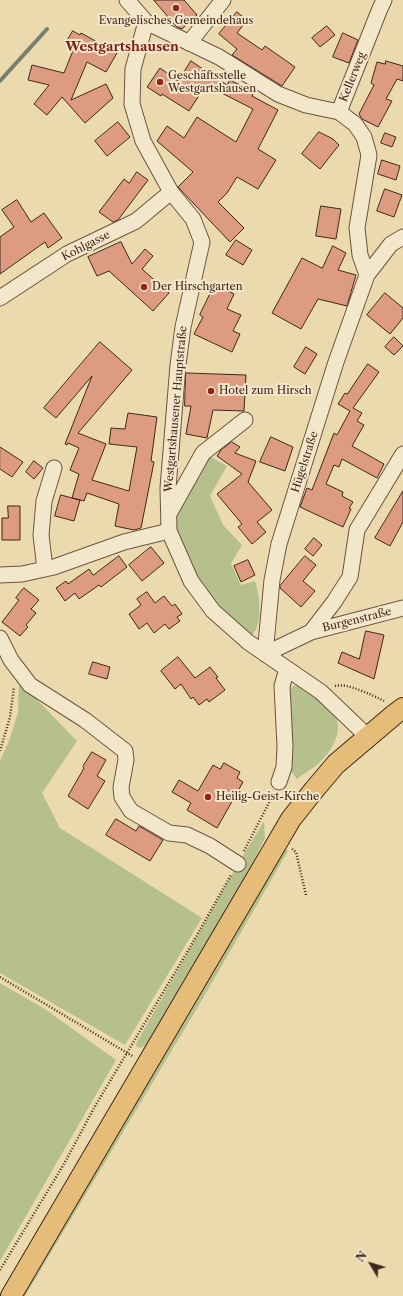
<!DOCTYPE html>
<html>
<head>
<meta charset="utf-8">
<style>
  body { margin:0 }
  #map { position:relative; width:403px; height:1296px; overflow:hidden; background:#ecdaaf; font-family:"Libre Caslon Text",serif }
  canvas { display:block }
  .north { position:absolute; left:351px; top:1244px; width:40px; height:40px; -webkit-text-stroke:3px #f3e7cb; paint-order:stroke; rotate:308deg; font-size:11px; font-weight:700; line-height:16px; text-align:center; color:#41271b }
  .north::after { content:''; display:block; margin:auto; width:14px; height:18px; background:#41271b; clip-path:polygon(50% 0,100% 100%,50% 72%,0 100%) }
</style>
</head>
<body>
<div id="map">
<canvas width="403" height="1296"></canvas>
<div class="north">N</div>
</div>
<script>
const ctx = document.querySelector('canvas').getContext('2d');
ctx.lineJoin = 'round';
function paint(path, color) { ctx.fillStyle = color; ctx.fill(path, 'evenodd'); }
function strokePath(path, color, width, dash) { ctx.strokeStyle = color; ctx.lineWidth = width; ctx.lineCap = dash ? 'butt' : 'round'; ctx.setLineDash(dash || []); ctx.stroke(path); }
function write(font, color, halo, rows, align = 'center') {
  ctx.font = font + ' "Libre Caslon Text",serif'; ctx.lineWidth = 4; ctx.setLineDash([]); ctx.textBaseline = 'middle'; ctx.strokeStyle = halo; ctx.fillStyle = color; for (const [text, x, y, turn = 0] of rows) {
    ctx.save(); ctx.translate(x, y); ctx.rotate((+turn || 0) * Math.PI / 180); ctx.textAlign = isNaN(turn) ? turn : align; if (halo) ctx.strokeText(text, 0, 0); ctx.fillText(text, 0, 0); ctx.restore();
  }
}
paint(new Path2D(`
  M207 455 227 466 210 496 223 525 242 545 231 564 241 585 255 581C260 597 263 622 252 636 226 613 200 589 186 557 180 543 177 527 174 512Z
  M19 681 77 741 42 793 60 828 202 918 125 1045 0 973V761L9 741 18 712Z
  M301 685C309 692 328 706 334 714 345 729 332 751 319 763 313 769 304 773 297 779L289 769 287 692 293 686Z
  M264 821 265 838 253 862 152 1041 147 1045 140 1048 136 1046 137 1042 238 864Z
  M284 848 288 851 199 1005 25 1296H16Z
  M0 983 45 1009 116 1060 0 1261Z`), '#b6c08c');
strokePath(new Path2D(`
  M0 81 47 29`), '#76806f', 4);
const building = new Path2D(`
  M154 0H184L197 15 182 29 177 27Z
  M237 12 247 20 237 33 262 50 265 46 295 67 282 86 232 55 237 49 219 34Z
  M327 26 335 35 320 47 312 38Z
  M73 31 80 35 81 33 117 53 106 72 87 62 71 100 106 84 113 98 85 123 62 97 47 115 34 104 49 85 28 80 32 65 64 73 74 48 66 43Z
  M343 33 358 40 349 63 333 57Z
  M191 61 227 85 230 80 254 92 252 96 278 110 258 149 276 160 258 189 237 177 227 193 218 202 244 228 230 242 178 187 193 172 157 141 167 126 184 138 197 117 236 142 253 109 206 85 189 111 162 94 161 96 147 87 160 68 178 81Z
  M386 61 403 66V81L397 79 386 99 392 101 378 127 362 119 359 114 374 85 371 83 377 62 385 64Z
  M118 122 130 137 107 156 95 141Z
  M319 132 333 139 339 145 320 169 302 154Z
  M385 133 396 137 392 147 381 143Z
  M382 160 400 166 396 180 378 174Z
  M137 172 148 180 118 220 113 222 99 212 124 179 129 183Z
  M385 189 402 195 394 217 377 211Z
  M17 200 31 222 44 213 62 238 48 248 45 242 0 274V237L14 227 2 210Z
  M321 206 341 209 336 239 316 236Z
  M236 240 252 250 243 265 226 255Z
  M121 242 132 264 145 249 153 256 142 269 169 293 153 311 109 271 97 276 88 257Z
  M333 246 346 253 338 270 356 275 347 306 318 299 301 329 272 313 302 258 322 268Z
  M215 284 234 294 227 309 241 315 233 331 240 334 232 352 194 334 203 317 200 315Z
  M385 293 403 308V318L390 334 367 315Z
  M394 337 403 346 394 355 385 347Z
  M100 342 132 370 78 433 106 444 92 480 129 491 137 447 109 444 111 428 125 429 128 413 157 417 151 461 154 462 141 528 134 530 115 526 119 504 87 493 84 501 72 498 79 474 70 470 79 448 68 443 67 445 65 444 92 376 56 418 44 408Z
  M306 347 317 354 305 374 294 367Z
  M368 364 379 372 353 408 362 413 357 421 364 425 352 446 384 464 377 478 342 459 339 467 334 465 326 484 343 492 342 496 353 502 349 508 351 509 343 527 300 507 307 488 312 490 334 433 337 435 350 411 338 404 345 393 347 394Z
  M186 373 246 375 244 411 213 410 207 438 186 434 191 406H185Z
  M271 437 293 447 285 471 260 462Z
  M232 442 240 447 235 453 256 461 248 482 272 510 257 522 266 532 252 544 238 527 242 524 217 494 242 474 217 456 221 450Z
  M0 447 23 462 12 477 0 469Z
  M34 461 43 468 34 479 26 472Z
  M403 491V522L390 546 375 538Z
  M61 495 80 500 74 521 55 516Z
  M8 506H20V540H2V518H8Z
  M314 538 322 545 313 556 305 549Z
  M151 547 164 563 142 581 129 565Z
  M119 556 127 567 101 587 99 585 79 599 75 593 65 601 56 588 66 581 68 584 89 569 93 575Z
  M305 556 316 565 303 581 315 591 301 607 280 588V586Z
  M248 560 255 575 241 582 234 566Z
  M24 588 39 600 31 609 36 613 26 625 28 627 20 636 2 622 19 600 16 598Z
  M147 592 155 603 164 596 172 606 175 604 182 614 177 617 180 621 169 629 165 624 154 633 147 623 139 629 129 614 141 605 137 599Z
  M366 631 384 635 374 679 338 663 342 652 359 659Z
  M178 657 195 678 210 667 218 677 216 678 225 690 209 702 207 699 199 705 193 697 191 699 181 684 175 689 161 671Z
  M93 662 110 667 107 679 89 674Z
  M92 752 106 760 97 776 105 781 88 809 68 796 84 768 83 767Z
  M224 763 240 772 237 778 243 782 217 828 187 810 191 803 172 792 179 780 198 791 213 765 220 769Z
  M116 819 136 831 139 826 163 840 150 861 106 835Z`);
paint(building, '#dd9b81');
strokePath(building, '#41271b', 1);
const minor = new Path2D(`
  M127 0 146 22 133 69 132 104 143 141 171 192 193 219 202 242 183 327 178 365 168 488 169 531 191 581 213 611 248 642 321 692 368 737
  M146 22 219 57 278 94 306 105 339 112 379 11 384 0
  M189 43 223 0
  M367 275 391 244 403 237
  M0 298 67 254 136 221 171 192
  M170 512 203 453 245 420
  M45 569 41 535 44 501 54 468
  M0 575 22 574 54 567 124 542 169 531
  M311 632 403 608
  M0 638 11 660 30 685 85 720 125 751 126 760 121 787 122 797 131 811 169 833 187 835 210 846 238 864
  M265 654 272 580 279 544 336 362 367 275 360 255 357 228 369 155 364 137 355 124 339 112
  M265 654 311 632 334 602 350 577 357 530 403 454
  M279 782 284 767 285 746 282 686 287 669`);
const major = new Path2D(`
  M11 1296 291 819 314 790 336 764 395 714 403 708`);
strokePath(minor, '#6c5440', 17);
strokePath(major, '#41271b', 22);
strokePath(new Path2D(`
  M335 686C346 682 374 696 384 701
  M0 751 10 717 14 687
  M292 849 296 852 306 895
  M244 851 273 795
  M0 977 134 1057
  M0 1270 64 1164 94 1108 189 949 231 875`), '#41271b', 2.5, [1, 2]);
strokePath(minor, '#f3e7cb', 15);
strokePath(major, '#e6bd78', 20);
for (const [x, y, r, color] of [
  [176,8,4,"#8f2418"],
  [160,82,4,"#8f2418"],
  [144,287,4,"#8f2418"],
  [211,391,4,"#8f2418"],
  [208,797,4,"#8f2418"]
]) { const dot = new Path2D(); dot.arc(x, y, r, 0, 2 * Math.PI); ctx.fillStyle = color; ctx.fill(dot); strokePath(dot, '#f3e7cb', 1.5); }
write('11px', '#41271b', '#f3e7cb', [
  ["Evangelisches Gemeindehaus",176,21,"center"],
  ["Geschäftsstelle",168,76],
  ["Westgartshausen",168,89],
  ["Der Hirschgarten",152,287],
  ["Hotel zum Hirsch",219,391],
  ["Heilig-Geist-Kirche",216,797]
], 'left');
write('11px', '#41271b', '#f3e7cb', [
  ["Kellerweg",353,77,-68],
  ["Kohlgasse",86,246,-27],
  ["Westgartshausener Hauptstraße",176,409,-85],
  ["Hügelstraße",305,462,-72],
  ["Burgenstraße",357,620,-14]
]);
write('bold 13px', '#7a1f14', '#f3e7cb', [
  ["Westgartshausen",122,47]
]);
</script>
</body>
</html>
